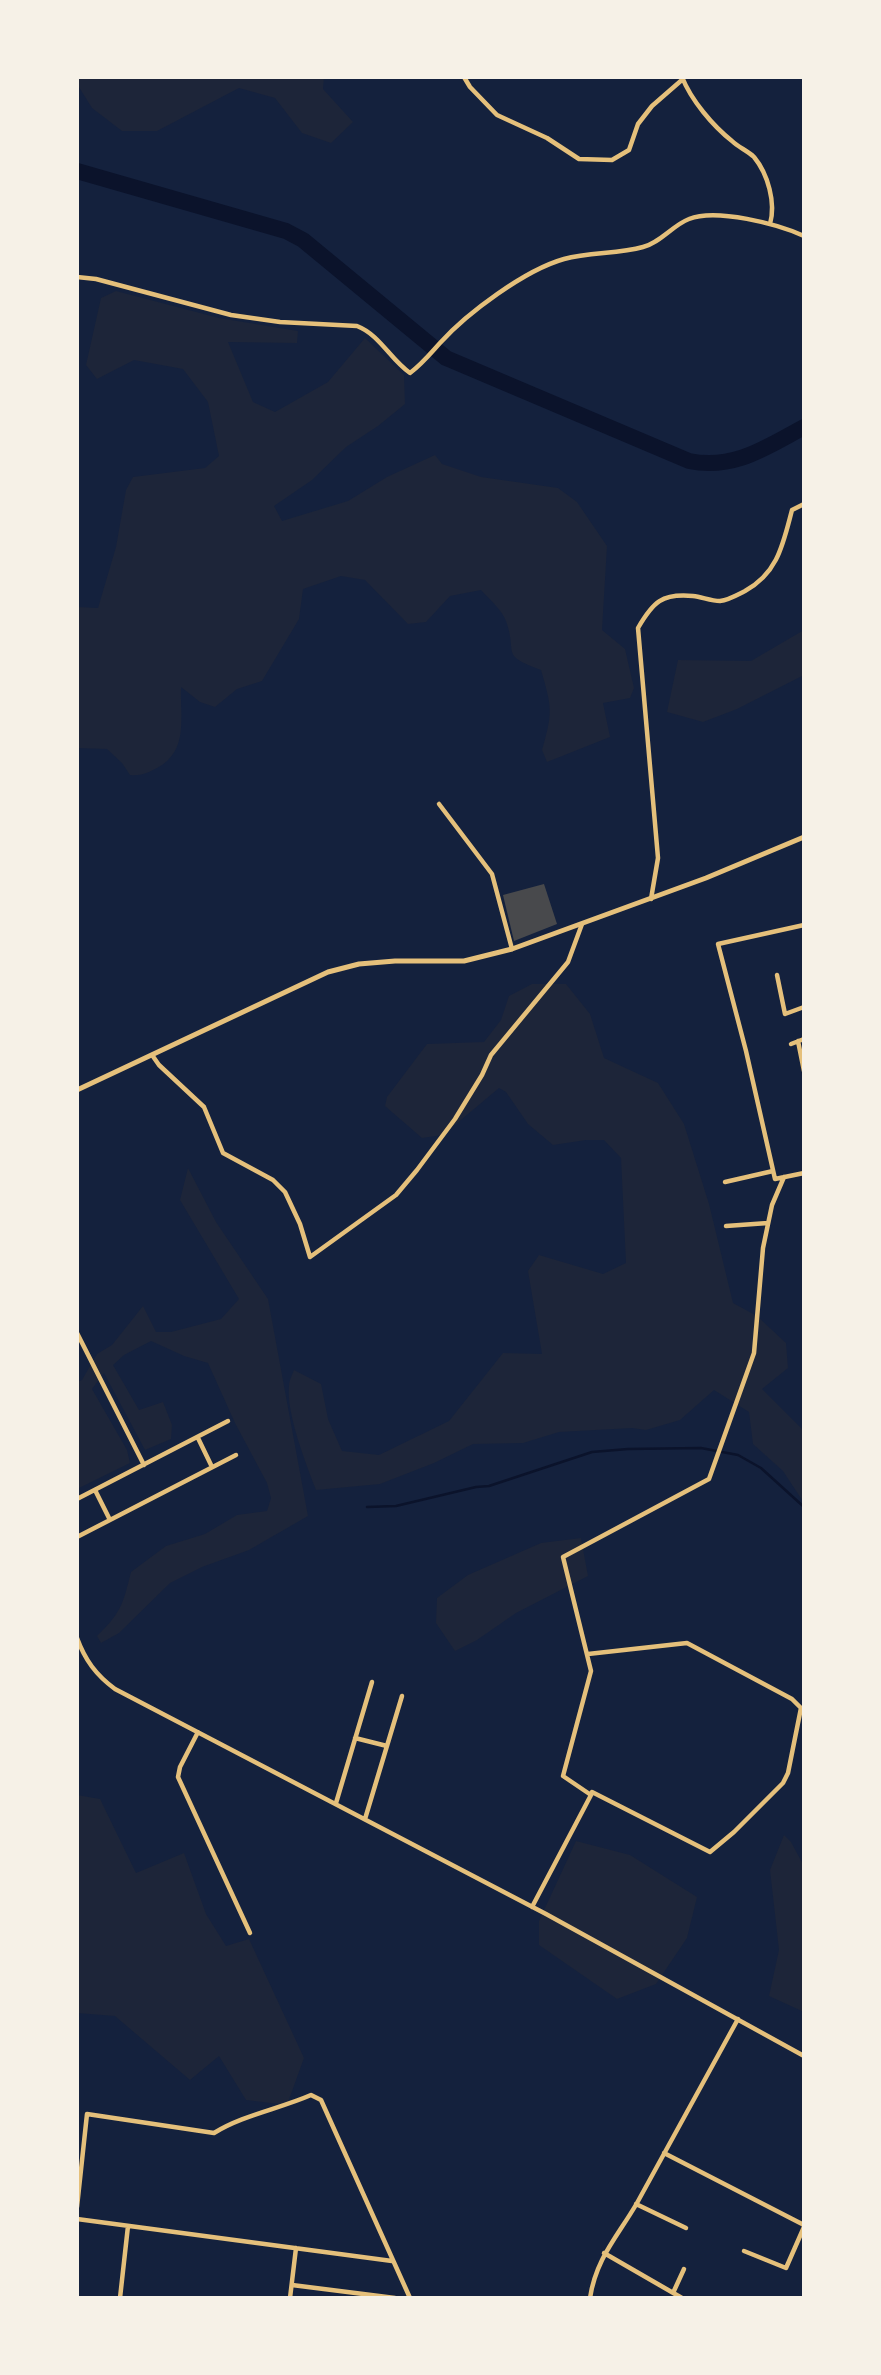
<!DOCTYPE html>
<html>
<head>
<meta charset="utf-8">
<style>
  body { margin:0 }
  #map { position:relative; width:881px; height:2375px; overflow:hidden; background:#14213d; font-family:Lora,serif }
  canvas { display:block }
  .frame { position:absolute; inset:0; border:79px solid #f6f1e7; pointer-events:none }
</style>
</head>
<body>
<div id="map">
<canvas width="881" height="2375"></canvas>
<div class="frame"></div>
</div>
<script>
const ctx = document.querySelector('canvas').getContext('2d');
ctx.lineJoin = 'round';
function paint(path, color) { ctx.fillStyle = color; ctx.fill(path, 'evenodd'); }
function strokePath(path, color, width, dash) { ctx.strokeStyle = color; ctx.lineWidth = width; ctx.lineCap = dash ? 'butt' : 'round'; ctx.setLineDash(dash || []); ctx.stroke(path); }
paint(new Path2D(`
  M77 77H324L323 89 353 122 331 143 302 133 275 98 239 88 157 131H122L92 108 77 84Z
  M116 291 219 318 298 331 297 343 228 342 253 402 275 412 328 382 365 338 404 375 405 404 378 426 346 447 312 480 274 506 282 521 348 501 387 477 435 455 442 464 481 477 558 488 577 502 607 546 602 630 625 649 634 688 630 698 603 703 610 737 547 762 542 750C553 712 552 708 541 670 499 654 518 655 506 621 502 610 489 599 481 590L450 596 426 622 408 624 365 580 341 576 303 589 299 619 262 681 237 689 215 707 200 702 181 687C180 718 189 751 157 768 147 773 142 776 130 775L122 763 107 749 77 748V607L98 608 116 547 126 490 133 477 205 468 219 456 208 402 183 369 134 360 97 379 86 365 101 298Z
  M804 630V675L737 709 703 722 667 712 678 660 751 661Z
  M532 984H566L590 1014 604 1058 658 1083 684 1124 709 1204 733 1303 757 1316 786 1343 788 1368 762 1389 804 1431V1503L783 1471 753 1444 749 1412 714 1390 680 1420 646 1430 632 1428 559 1432 523 1443 473 1444 434 1463 380 1484 316 1490C306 1464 286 1413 289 1386 289 1381 292 1375 294 1370L321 1384 328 1419 342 1451 379 1455 449 1421 503 1353 542 1354 528 1271 539 1255 603 1274 626 1263 621 1158 604 1140H586L553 1145 528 1124 506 1092 499 1088 443 1135 422 1138 385 1106 387 1097 427 1044 484 1042 501 1020 509 996Z
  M188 1168 216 1222 268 1299 308 1516 249 1550 202 1567 170 1583 119 1633 101 1643 97 1636C121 1613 123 1604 131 1572L166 1546 205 1534 237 1515 267 1511 271 1498 267 1483 235 1423 208 1363 184 1356 151 1341 124 1355 113 1365 139 1410 163 1402 172 1425 171 1439 145 1450 104 1373 92 1389 127 1450 130 1463 77 1489V1382L82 1380 97 1354 112 1345 143 1306 156 1332H171L221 1319 239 1299 180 1200Z
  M581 1538 588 1576 516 1613 477 1640 455 1651 436 1623 437 1598 468 1575 541 1543Z
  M77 1795 100 1799 136 1873 184 1853 206 1914 226 1946 249 1939 304 2058 287 2105 246 2100 219 2056 190 2080 115 2016 77 2013Z
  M784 1835 791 1842 804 1866V2012L769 1996 779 1950 770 1870Z
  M576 1841 630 1855 697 1897 687 1938 656 1984 617 1999 539 1945V1921Z`), '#1d2539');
strokePath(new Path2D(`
  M367 1507 396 1506 476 1487 489 1486 592 1452 628 1449 701 1448 738 1455 761 1468 804 1507`), '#0b132b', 2.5);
strokePath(new Path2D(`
  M77 171 286 231 303 240 446 358 689 461C734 470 765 448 804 427`), '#0b132b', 16);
paint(new Path2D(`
  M544 884 557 924 514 941 503 895Z`), '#48494c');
strokePath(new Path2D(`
  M464 77 470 87 497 115 547 138 579 159 612 160 629 150 638 124 652 106 683 79
  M682 77C691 100 713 126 732 141 738 147 748 151 754 157 768 174 776 203 770 224
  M77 277 96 279 231 315 280 322 357 326C380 335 390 359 410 373 422 364 430 354 440 343 467 313 525 270 564 259 590 252 618 254 643 247 660 243 673 225 689 219 716 208 778 224 804 236
  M439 804 492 874 512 949
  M651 899 658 858 638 628C653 602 662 593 693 596 702 597 711 601 720 601 729 600 737 595 745 591 778 573 783 544 792 510L804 504
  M804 925 718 944 746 1051 775 1179 804 1173
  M777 975 785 1014 804 1007
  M798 1041 804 1071
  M791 1044 804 1039
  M152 1055 159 1065 204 1107 223 1153 273 1180 285 1192 300 1224 310 1257 396 1195 417 1170 455 1119 482 1075 491 1055 568 962 582 924
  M725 1182 773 1171
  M726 1226 768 1223
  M77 1333 144 1465
  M198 1438 212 1467
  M95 1490 110 1520
  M77 1499 228 1421
  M77 1537 236 1455
  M77 1638C85 1660 96 1675 115 1689L546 1914 804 2056
  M588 1654 687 1643 792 1699 801 1708 788 1773 783 1783 734 1832 710 1852 592 1792 591 1795 563 1776 591 1671 563 1557 709 1479 754 1353 763 1248 772 1205 784 1177
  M198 1732 180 1767 178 1777 250 1933
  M355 1738 387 1746
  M336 1803 372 1682
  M365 1819 402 1696
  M532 1907 591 1795
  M664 2153 804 2225
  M636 2204 686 2228
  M77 2207 87 2114 214 2133C243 2115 279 2109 311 2095L321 2100 410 2298
  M77 2219 392 2261
  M744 2251 786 2268 804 2227
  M604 2253 682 2298
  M292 2285 395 2298
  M673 2293 684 2269
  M120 2298 128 2226
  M290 2298 296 2248
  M590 2298C596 2258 618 2236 637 2203 671 2142 704 2080 738 2019`), '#e5c07b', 4.5);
strokePath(new Path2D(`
  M77 1090 328 972 359 964 395 961H464L512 949 706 878 804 837`), '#e5c07b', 5);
</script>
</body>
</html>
